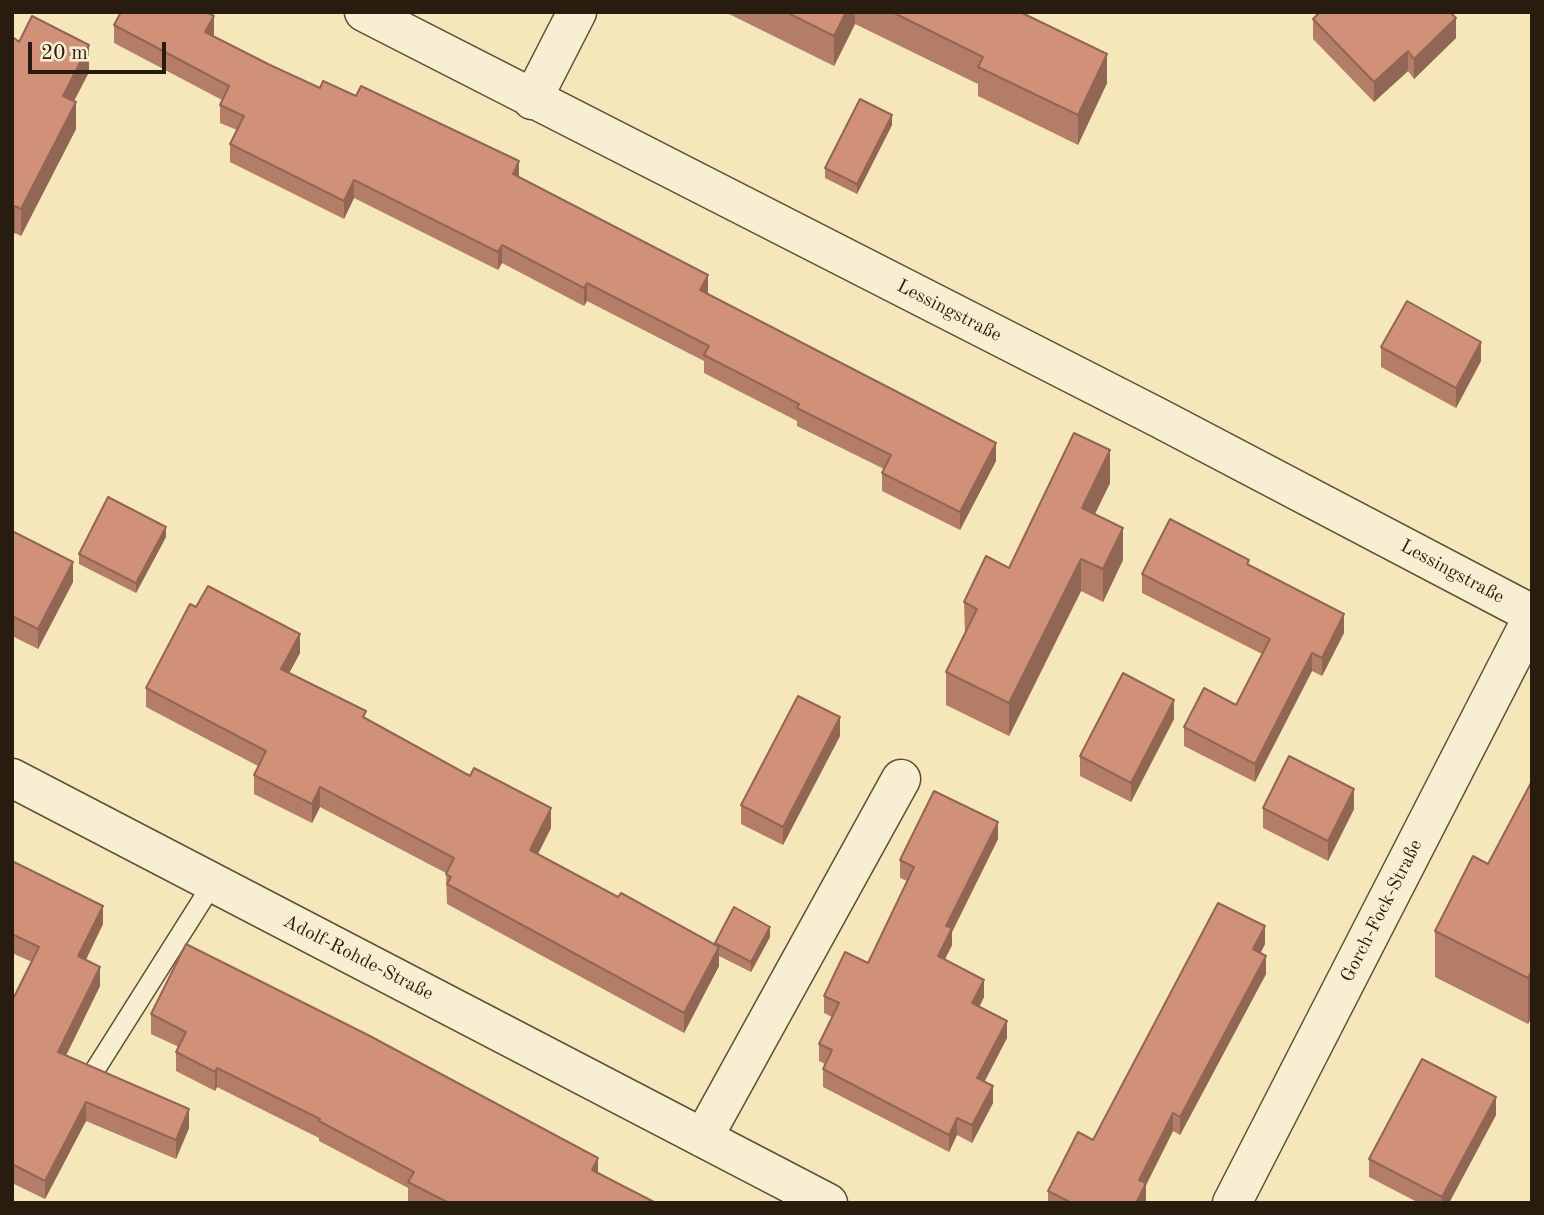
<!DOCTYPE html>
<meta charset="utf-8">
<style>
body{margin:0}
#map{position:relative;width:1544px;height:1215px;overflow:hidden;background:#f5e7b9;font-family:"Old Standard TT",serif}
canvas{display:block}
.frame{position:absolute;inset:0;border:14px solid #271c0d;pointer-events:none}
.scale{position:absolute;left:28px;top:42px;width:138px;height:32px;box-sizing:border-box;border:4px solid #271c0d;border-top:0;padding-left:9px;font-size:21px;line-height:24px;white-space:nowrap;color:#271c0d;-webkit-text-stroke:5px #f8efd2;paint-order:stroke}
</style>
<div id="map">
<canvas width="1544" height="1215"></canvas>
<div class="frame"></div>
<div class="scale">20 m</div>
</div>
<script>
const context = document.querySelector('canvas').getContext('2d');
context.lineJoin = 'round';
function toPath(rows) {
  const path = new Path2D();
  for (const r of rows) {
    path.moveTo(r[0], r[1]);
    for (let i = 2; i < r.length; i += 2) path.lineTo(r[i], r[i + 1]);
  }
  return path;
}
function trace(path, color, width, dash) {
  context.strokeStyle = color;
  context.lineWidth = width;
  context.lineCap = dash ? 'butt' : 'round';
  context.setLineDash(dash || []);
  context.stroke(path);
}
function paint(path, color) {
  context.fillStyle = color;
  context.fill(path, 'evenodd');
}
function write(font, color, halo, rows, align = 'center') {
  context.font = font + ' "Old Standard TT",serif';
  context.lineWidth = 6;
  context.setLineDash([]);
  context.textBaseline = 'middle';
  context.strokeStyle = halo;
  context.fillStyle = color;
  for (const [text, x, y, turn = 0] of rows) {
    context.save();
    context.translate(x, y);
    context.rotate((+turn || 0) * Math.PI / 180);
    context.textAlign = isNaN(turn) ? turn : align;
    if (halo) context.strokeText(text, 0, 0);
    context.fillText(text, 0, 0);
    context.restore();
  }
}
const lane = toPath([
 [95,1070,213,883]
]);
const street = toPath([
 [364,12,1159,418,1532,614],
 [532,100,577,12],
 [12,778,828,1203],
 [703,1138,901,779],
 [1232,1203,1532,618]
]);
trace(lane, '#5a4f38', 22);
trace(street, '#5a4f38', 41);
trace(lane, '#f8efd2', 19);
trace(street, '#f8efd2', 38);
paint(toPath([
 [729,12,1020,12,1107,83,1078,145,978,96,978,84,855,24,834,66,729,14],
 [1313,19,1456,38,1414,79,1408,71,1374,102,1313,39],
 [114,25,214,34,213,36,270,65,519,178,707,294,996,461,960,530,882,491,882,473,884,469,797,426,797,421,704,373,704,361,587,301,584,306,502,263,498,270,354,198,344,219,230,162,230,144,237,130,220,123,220,105,222,100,114,43],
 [14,38,89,72,74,101,76,129,21,236,15,233],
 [892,125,857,194,825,178,825,168],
 [1381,347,1481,361,1456,408,1381,367],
 [1110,483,1095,514,1123,560,1103,602,1081,591,1009,736,946,705,946,672,965,635,964,602,1009,568],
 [12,531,73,582,38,649,12,636],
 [166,537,136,593,79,564,79,554],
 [1249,566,1344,633,1322,676,1312,671,1255,782,1184,746,1184,727,1236,705,1262,654,1142,593,1142,574],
 [300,653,289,673,551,828,538,854,618,897,715,944,770,937,751,972,719,956,719,966,684,1033,447,904,446,873,320,807,312,823,254,794,254,775,258,766,146,707,146,688],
 [1174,719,1131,802,1080,776,1080,756],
 [840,736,783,845,741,824,741,805],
 [1532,781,1532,1016,1528,1024,1435,977,1435,931,1488,864],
 [1263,808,1354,809,1328,861,1263,828],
 [998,839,952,932,952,945,945,959,984,997,979,1007,1007,1038,985,1081,993,1103,972,1143,957,1135,949,1152,823,1087,823,1069,825,1064,819,1061,819,1044,832,1017,824,1013,824,996,868,963,907,881,900,878,900,860],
 [12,861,103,924,86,960,100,986,66,1056,189,1128,176,1159,86,1121,45,1199,12,1183,12,1001,32,962,12,953],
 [1265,944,1260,953,1266,974,1180,1135,1173,1131,1146,1185,1145,1203,1048,1203,1048,1191],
 [151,1014,598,1173,656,1203,411,1203,408,1201,408,1188,319,1141,319,1138,217,1087,215,1091,176,1071,176,1052,179,1047,151,1034],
 [1496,1115,1449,1203,1419,1203,1369,1177,1369,1159]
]), '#b47d67');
paint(toPath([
 [846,12,855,12,855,24,834,66,834,36],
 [214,16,214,34,205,50,205,32],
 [1456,18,1456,38,1414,79,1414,59],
 [89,45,89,72,63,122,63,96],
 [1408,51,1408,71,1374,102,1374,82],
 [1107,54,1107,83,1078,145,1078,115],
 [76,102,76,129,21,236,21,209],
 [892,115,892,125,857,194,857,184],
 [519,161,519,179,513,174],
 [354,180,354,198,344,219,344,201],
 [15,206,15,233,12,238,12,211],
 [502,245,502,263,498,270,498,252],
 [708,275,708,293,700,308,700,290],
 [587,283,587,301,584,306,584,288],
 [1481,342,1481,361,1456,408,1456,388],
 [996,443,996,461,960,530,960,512],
 [1110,450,1110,483,1082,540,1082,508],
 [166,527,166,537,136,593,136,583],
 [1123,528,1123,560,1103,602,1103,569],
 [1081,559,1081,591,1009,736,1009,703],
 [73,562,73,582,38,649,38,629],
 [1344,614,1344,633,1322,676,1322,658],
 [300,634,300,653,281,688,281,669],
 [1312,653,1312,671,1255,782,1255,764],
 [1174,700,1174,719,1131,802,1131,783],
 [840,717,840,736,783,845,783,827],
 [320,787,320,807,312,823,312,804],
 [1354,789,1354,809,1328,861,1328,841],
 [551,808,551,828,530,869,530,850],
 [998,822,998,839,952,932,952,945,938,973,938,956,946,926],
 [103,906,103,924,78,975,78,956],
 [1265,926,1265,944,1253,968,1253,949],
 [770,927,770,937,751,972,751,962],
 [719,947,719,966,684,1033,684,1013],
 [1266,956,1266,974,1180,1135,1180,1117],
 [100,967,100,986,58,1071,58,1052],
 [1532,970,1532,1016,1528,1024,1528,978],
 [984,980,984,997,972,1021,972,1003],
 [1007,1021,1007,1038,977,1095,977,1078],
 [217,1068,217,1087,215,1091,215,1072],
 [993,1086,993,1103,972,1143,972,1125],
 [1496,1097,1496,1115,1449,1203,1442,1203,1442,1197],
 [86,1102,86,1121,45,1199,45,1181],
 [189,1109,189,1128,176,1159,176,1140],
 [1173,1113,1173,1131,1146,1185,1146,1201,1145,1203,1136,1203,1139,1180],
 [957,1118,957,1135,949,1152,949,1135],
 [598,1158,598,1178,592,1170]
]), '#926654');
const building = toPath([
 [121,12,206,12,214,16,205,32,270,65,320,88,323,81,356,96,361,86,519,161,513,174,708,275,700,290,996,443,960,512,882,473,891,455,797,408,799,404,704,355,709,346,587,283,584,288,502,245,498,252,354,180,344,201,230,144,244,116,220,105,229,86,114,25,121,12],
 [786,12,846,12,834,36,786,12],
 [892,12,1020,12,1107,54,1078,115,978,67,983,57,892,12],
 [1320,12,1450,12,1456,18,1414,59,1408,51,1374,82,1313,19,1320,12],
 [32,16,89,45,63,96,76,102,21,209,15,206,12,211,12,41,14,38,19,42,32,16],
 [860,99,892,115,857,184,825,168,860,99],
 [1407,301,1481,342,1456,388,1381,347,1407,301],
 [1074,433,1110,450,1082,508,1123,528,1103,569,1081,559,1009,703,946,672,977,609,964,602,986,556,1009,568,1074,433],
 [108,497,166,527,136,583,79,554,108,497],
 [1170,519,1249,560,1247,564,1344,614,1322,658,1312,653,1255,764,1184,727,1204,688,1236,705,1270,639,1142,574,1170,519],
 [12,531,73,562,38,629,12,616,12,531],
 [208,586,300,634,281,669,366,711,363,717,470,776,474,768,551,808,530,850,618,897,621,893,719,947,684,1013,447,884,451,877,446,874,454,858,320,787,312,804,254,775,266,751,146,688,190,604,196,607,208,586],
 [1123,673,1174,700,1131,783,1080,756,1123,673],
 [798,696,840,717,783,827,741,805,798,696],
 [1289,756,1354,789,1328,841,1263,808,1289,756],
 [1532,781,1532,970,1528,978,1435,931,1473,856,1488,864,1532,781],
 [934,791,998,822,946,926,952,928,938,956,984,980,972,1003,1007,1021,977,1078,993,1086,972,1125,957,1118,949,1135,823,1069,832,1050,819,1044,839,1003,824,996,845,952,868,963,914,867,900,860,934,791],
 [12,861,103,906,78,956,100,967,58,1052,189,1109,176,1140,86,1102,45,1181,12,1164,12,1001,39,947,12,934,12,861],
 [1218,903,1265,926,1253,949,1266,956,1180,1117,1173,1113,1139,1180,1146,1183,1136,1203,1067,1203,1068,1201,1048,1191,1078,1132,1093,1140,1218,903],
 [734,907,770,927,751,962,715,943,734,907],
 [186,944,368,1035,598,1158,592,1170,656,1203,449,1203,408,1182,414,1172,319,1121,320,1119,217,1068,215,1072,176,1052,186,1032,151,1014,186,944],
 [1422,1059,1496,1097,1442,1197,1369,1159,1422,1059]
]);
paint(building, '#d19178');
trace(building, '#926654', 2);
write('19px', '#271c0d', '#f8efd2', [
 ["Lessingstraße",949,311,27],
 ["Lessingstraße",1452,572,28],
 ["Gorch-Fock-Straße",1382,911,-63],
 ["Adolf-Rohde-Straße",358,958,27]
]);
</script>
